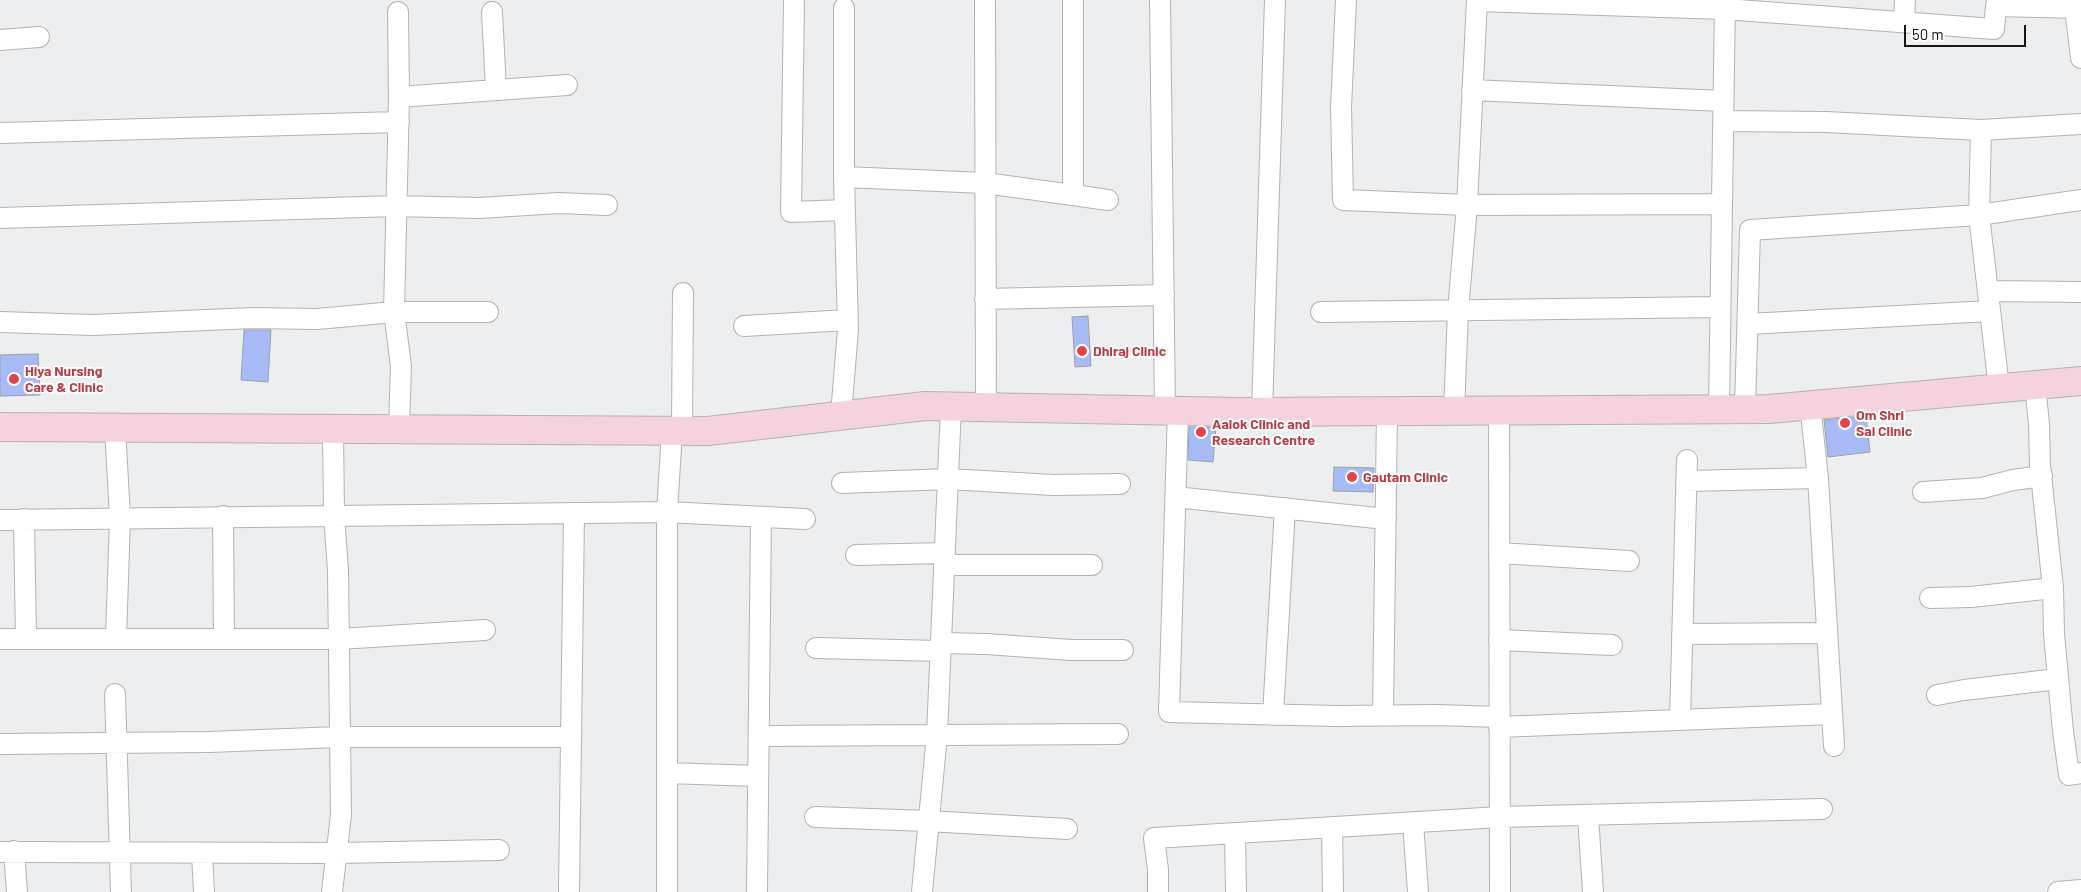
<!DOCTYPE html>
<style>
body{margin:0}
#map{position:relative;width:2081px;height:892px;overflow:hidden;background:#edeef0;font-family:Barlow,sans-serif}
canvas{display:block}
.scale{position:absolute;left:1904px;top:25px;width:122px;height:22px;box-sizing:border-box;border:2px solid #161617;border-top:0;padding-left:6px;font-size:15px;line-height:18px;white-space:nowrap;color:#161617;-webkit-text-stroke:4px #fff;paint-order:stroke}
</style>
<div id="map">
<canvas width="2081" height="892"></canvas>
<div class="scale">50 m</div>
</div>
<script>
const context = document.querySelector('canvas').getContext('2d');
context.lineJoin = 'round';
function paint(path, color) {
  context.fillStyle = color;
  context.fill(path, 'evenodd');
}
function toPath(rows) {
  const path = new Path2D();
  for (const r of rows) {
    path.moveTo(r[0], r[1]);
    for (let i = 2; i < r.length; i += 2) path.lineTo(r[i], r[i + 1]);
  }
  return path;
}
function trace(path, color, width, dash) {
  context.strokeStyle = color;
  context.lineWidth = width;
  context.lineCap = dash ? 'butt' : 'round';
  context.setLineDash(dash || []);
  context.stroke(path);
}
function write(font, color, halo, rows, align = 'center') {
  context.font = font + ' Barlow,sans-serif';
  context.lineWidth = 4;
  context.setLineDash([]);
  context.textBaseline = 'middle';
  context.strokeStyle = halo;
  context.fillStyle = color;
  for (const [text, x, y, turn = 0] of rows) {
    context.save();
    context.translate(x, y);
    context.rotate((+turn || 0) * Math.PI / 180);
    context.textAlign = isNaN(turn) ? turn : align;
    if (halo) context.strokeText(text, 0, 0);
    context.fillText(text, 0, 0);
    context.restore();
  }
}
const building = toPath([
 [1088,316,1091,366,1075,367,1072,317,1088,316],
 [244,330,271,330,268,382,241,380,244,330],
 [38,354,40,395,0,396,0,355,38,354],
 [1866,416,1870,452,1828,457,1824,420,1866,416],
 [1189,427,1216,427,1213,462,1188,460,1189,427],
 [1334,467,1374,468,1373,492,1333,491,1334,467]
]);
paint(building, '#a7bcf6');
trace(building, '#9fa0a2', 1);
const street = toPath([
 [794,0,791,212,844,210],
 [985,0,986,407],
 [1160,0,1165,410],
 [1346,0,1341,107,1343,200,1467,205,1722,204],
 [1997,0,1996,6,2081,8],
 [1477,1,1725,9,1994,29,1996,6],
 [2075,8,2081,58],
 [398,12,399,97,394,312,401,366,399,429],
 [492,12,496,90],
 [1904,22,1905,0],
 [0,40,39,37],
 [1472,90,1723,101],
 [399,97,567,85],
 [1723,121,1826,122,1981,130,2081,124],
 [1981,130,1979,215,1999,388],
 [0,133,399,122],
 [844,177,985,183,1073,195,1073,0],
 [1073,195,1108,200],
 [0,218,396,206,479,208,559,203,607,205],
 [1988,291,2081,292],
 [985,299,1164,295],
 [1321,312,1720,307],
 [0,322,93,325,253,318,317,319,394,312,488,312],
 [1748,324,1990,311],
 [744,326,847,320],
 [2035,385,2039,424,2040,465,2053,588,2054,634,2063,731,2069,775,2081,773],
 [1810,405,1818,478,1834,746],
 [1719,409,1725,0],
 [1745,409,1750,230,1979,215,2081,200],
 [1178,410,1169,712,1337,716,1437,715,1499,717],
 [1499,410,1500,892],
 [1262,411,1275,0],
 [1454,411,1458,311,1467,205,1477,0],
 [841,415,848,329,844,177,844,8],
 [115,428,120,517,116,639],
 [682,430,683,293],
 [1686,481,1818,478],
 [842,483,948,479,1053,485,1120,484],
 [1923,492,1982,488,2013,480,2042,476],
 [1175,497,1386,519],
 [223,516,224,639],
 [24,519,26,639],
 [0,520,667,512,805,519],
 [1499,553,1629,561],
 [856,555,944,553],
 [944,565,1092,565],
 [1930,598,1971,597,2053,588],
 [1682,634,1827,633],
 [0,639,339,639,485,630],
 [1499,640,1612,645],
 [941,643,986,644,1071,650,1123,650],
 [816,648,940,651],
 [115,694,121,892],
 [1937,695,1964,690,2058,679],
 [1273,715,1285,508],
 [1383,715,1387,411],
 [1680,720,1687,460],
 [1499,727,1831,714],
 [759,736,1118,734],
 [0,744,209,742,339,737,571,737],
 [667,773,758,776],
 [1588,816,1593,892],
 [815,817,928,821,1067,829],
 [1413,823,1418,892],
 [1332,827,1333,892],
 [1235,833,1236,892],
 [14,851,17,892],
 [0,852,337,853,499,850],
 [202,854,204,892],
 [332,892,341,815,338,570,334,515,333,429],
 [569,892,574,513],
 [667,892,667,512,672,431],
 [757,892,761,517],
 [922,892,937,735,951,406],
 [1158,892,1158,870,1154,838,1500,817,1822,809],
 [2058,892,2081,890]
]);
const secondary = toPath([
 [0,427,708,431,925,406,1237,412,1769,409,2081,381]
]);
trace(street, '#b2b3b5', 22);
trace(secondary, '#b2b3b5', 30);
trace(street, '#fff', 20);
trace(secondary, '#f5d2de', 28);
for (const [x, y, r, color] of [
 [1082,351,6,"#e0444e"],
 [14,379,6,"#e0444e"],
 [1845,423,6,"#e0444e"],
 [1201,432,6,"#e0444e"],
 [1352,477,6,"#e0444e"]
]) {
  const dot = new Path2D();
  dot.arc(x, y, r, 0, 2 * Math.PI);
  context.fillStyle = color;
  context.fill(dot);
  trace(dot, '#fff', 2);
}
write('bold 14px', '#be3a42', '#fff', [
 ["Dhiraj Clinic",1093,351],
 ["Hiya Nursing",25,371],
 ["Care & Clinic",25,387],
 ["Om Shri",1856,415],
 ["Sai Clinic",1856,431],
 ["Aalok Clinic and",1212,424],
 ["Research Centre",1212,440],
 ["Gautam Clinic",1363,477]
], 'left');
</script>
